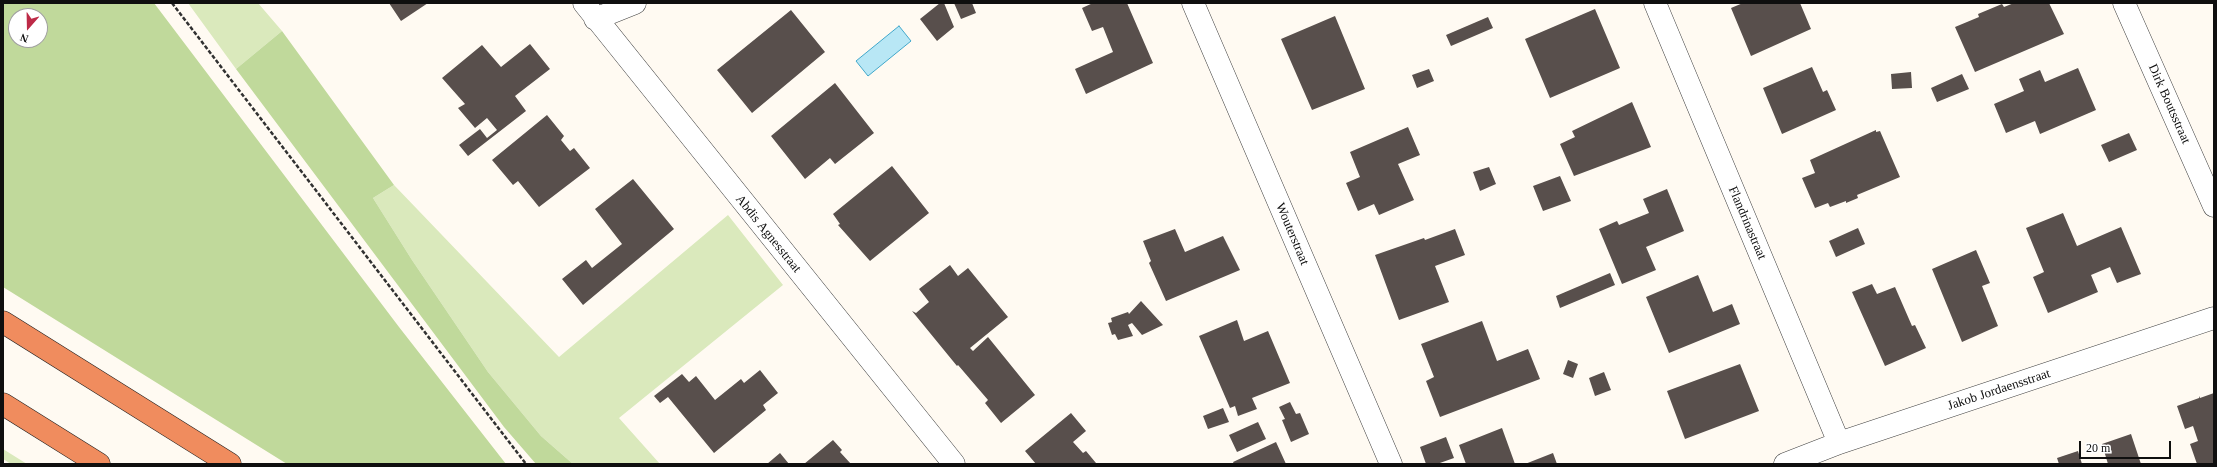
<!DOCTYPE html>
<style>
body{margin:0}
#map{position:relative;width:2217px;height:467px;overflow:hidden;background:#fffaf2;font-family:Georgia,serif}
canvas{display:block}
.frame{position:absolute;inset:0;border:4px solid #0f0f0f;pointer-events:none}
.north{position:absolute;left:8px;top:8px;width:40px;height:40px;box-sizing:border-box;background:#fff;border:1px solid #9f9f9f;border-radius:50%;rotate:200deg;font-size:11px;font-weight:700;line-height:16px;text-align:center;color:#0f0f0f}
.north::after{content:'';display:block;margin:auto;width:14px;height:18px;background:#bd2a47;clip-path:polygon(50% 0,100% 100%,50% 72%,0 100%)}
.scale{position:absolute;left:2079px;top:441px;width:92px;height:18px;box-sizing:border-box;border:2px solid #0f0f0f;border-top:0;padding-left:5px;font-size:12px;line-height:14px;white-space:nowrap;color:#0f0f0f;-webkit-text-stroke:3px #fff;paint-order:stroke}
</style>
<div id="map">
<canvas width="2217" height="467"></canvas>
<div class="frame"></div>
<div class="north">N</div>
<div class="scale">20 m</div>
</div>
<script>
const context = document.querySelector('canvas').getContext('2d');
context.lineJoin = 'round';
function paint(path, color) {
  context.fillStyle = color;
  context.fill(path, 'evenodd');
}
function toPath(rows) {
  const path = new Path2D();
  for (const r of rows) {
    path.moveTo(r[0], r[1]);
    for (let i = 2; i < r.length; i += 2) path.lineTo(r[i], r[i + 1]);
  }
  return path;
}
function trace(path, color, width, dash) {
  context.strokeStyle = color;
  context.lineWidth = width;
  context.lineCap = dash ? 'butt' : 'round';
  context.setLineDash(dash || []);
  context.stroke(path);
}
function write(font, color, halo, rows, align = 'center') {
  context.font = font + ' Georgia,serif';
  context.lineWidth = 4;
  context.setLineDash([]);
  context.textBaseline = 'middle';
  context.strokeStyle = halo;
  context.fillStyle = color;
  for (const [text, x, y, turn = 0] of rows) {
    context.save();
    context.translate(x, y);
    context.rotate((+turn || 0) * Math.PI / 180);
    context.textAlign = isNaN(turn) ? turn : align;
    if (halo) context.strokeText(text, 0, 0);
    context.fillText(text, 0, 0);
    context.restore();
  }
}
paint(toPath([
 [188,3,258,3,282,31,236,69],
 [394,185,559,357,728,215,783,285,619,418,660,464,573,464,541,436,488,372,412,260,373,198],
 [3,448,3,449,27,464,11,464,3,459]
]), '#dae9bc');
paint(toPath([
 [3,3,154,3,399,327,506,464,287,464,3,287],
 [16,16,40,16,40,40,16,40],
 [282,31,394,185,373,198,412,260,488,372,541,436,573,464,536,464,504,427,236,69]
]), '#c0d99b');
const water = toPath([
 [899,26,911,41,868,76,856,61,899,26]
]);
paint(water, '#b8e7f5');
trace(water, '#41a7ca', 1);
paint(toPath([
 [389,3,428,3,401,21],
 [940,3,944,3,954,27,937,41,920,19],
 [954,3,972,3,976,13,961,19],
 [1093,3,1127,3,1153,63,1086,94,1075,69,1113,52,1103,27,1092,31,1082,8],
 [1743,3,1800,3,1811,29,1751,56,1731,8],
 [2014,3,2049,3,2064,34,1975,72,1955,27,1979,17,1978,14,2002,4,2004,7],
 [1595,9,1620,68,1550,98,1525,39],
 [791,10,825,52,752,113,717,70],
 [1335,16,1365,89,1312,110,1281,39],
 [1488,17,1493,28,1451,46,1446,35],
 [530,44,550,69,515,96,526,111,468,156,459,145,480,129,487,138,497,130,487,118,475,128,458,108,465,104,442,78,482,45,501,67],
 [1812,67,1823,92,1827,90,1836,110,1782,134,1763,88],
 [2078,68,2096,110,2040,134,2035,121,2006,133,1994,104,2024,91,2019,79,2040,70,2045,82],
 [1429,69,1434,81,1417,88,1412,75],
 [1911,72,1912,88,1892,89,1891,74],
 [1962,74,1969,89,1937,102,1931,88],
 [835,83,874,133,835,164,830,158,805,179,771,136],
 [1632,102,1651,147,1574,176,1560,144,1575,137,1572,131],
 [547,115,564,136,561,140,570,151,574,148,590,168,539,207,518,181,513,185,492,160],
 [1408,127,1420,155,1398,164,1414,200,1379,215,1374,204,1358,211,1346,183,1360,177,1350,152],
 [1876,130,1876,132,1880,131,1900,177,1857,195,1858,198,1846,203,1846,201,1830,207,1828,203,1815,208,1802,178,1815,173,1810,160],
 [2129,133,2137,150,2109,162,2101,145],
 [892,166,929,213,870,261,838,225,840,224,833,214],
 [1489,167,1496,184,1480,191,1473,172],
 [1560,176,1571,201,1543,211,1533,186],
 [633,179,674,229,583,305,562,279,586,260,592,268,622,244,595,209],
 [1667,189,1684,231,1646,247,1656,270,1622,284,1599,229,1617,221,1619,225,1649,213,1643,199],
 [2063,213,2077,246,2121,227,2141,274,2117,283,2110,267,2091,275,2098,292,2048,313,2033,277,2044,272,2026,228],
 [1858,228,1865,244,1836,257,1829,241],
 [1175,229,1185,252,1223,236,1240,270,1166,301,1149,263,1151,261,1143,241],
 [1455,229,1465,255,1435,266,1449,302,1399,320,1375,255,1424,238,1425,240],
 [1976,250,1990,283,1982,286,1998,326,1962,342,1932,269],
 [950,265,958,276,968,268,1008,317,970,348,973,351,988,337,1035,395,1001,423,985,403,988,400,958,365,957,366,912,311,916,313,929,302,919,289],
 [1610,273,1615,285,1560,308,1556,296],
 [1698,275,1713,312,1732,304,1740,324,1669,353,1646,297],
 [1872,284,1877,294,1895,287,1912,326,1915,325,1926,348,1885,366,1852,292],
 [1141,301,1163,325,1142,335,1132,323,1128,325,1133,336,1118,340,1115,334,1112,335,1108,323,1112,322,1111,318,1128,312,1129,314],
 [1237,320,1244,341,1268,331,1290,383,1252,398,1257,409,1238,416,1235,406,1230,408,1199,336],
 [1482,321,1497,361,1528,349,1540,379,1440,417,1426,381,1434,377,1421,344],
 [1568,360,1578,364,1573,378,1563,374],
 [1740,364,1759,411,1685,439,1667,391],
 [760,370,778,393,763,405,766,410,714,453,668,397,660,403,654,396,682,374,689,382,696,376,715,400,741,379,744,383],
 [1604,372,1611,390,1595,396,1589,378],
 [2214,393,2214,464,2197,464,2190,444,2198,441,2193,426,2185,429,2177,406,2199,398,2200,396,2200,398],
 [1290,402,1296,414,1300,413,1309,434,1291,442,1282,420,1285,419,1279,407],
 [1223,408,1229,422,1208,429,1203,416],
 [1071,413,1086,431,1073,442,1083,453,1086,451,1096,463,1036,464,1025,451],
 [1258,422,1266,439,1237,452,1229,435],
 [1502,428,1515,464,1466,464,1459,445],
 [2131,434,2141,464,2108,464,2102,444],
 [1446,437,1454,458,1437,464,1426,464,1420,447],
 [833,440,842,450,840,452,851,464,804,464],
 [1276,442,1286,464,1234,464,1233,462],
 [2078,451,2082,464,2059,464,2057,458],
 [780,453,789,464,767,464],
 [1553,453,1557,464,1525,464]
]), '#584f4c');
const minor = toPath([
 [584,3,954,464],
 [1193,3,1391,464],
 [1655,3,1839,443],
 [2124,3,2214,206],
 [595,19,635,3],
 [1785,464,1839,443,2214,318]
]);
const motorway = toPath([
 [3,322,230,464],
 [3,404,99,464]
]);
trace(minor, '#424242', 23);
trace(motorway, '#202020', 23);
trace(toPath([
 [172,3,526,464]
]), '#313131', 2.5, [4, 2]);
trace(minor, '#fff', 22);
trace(motorway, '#f08c5e', 22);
write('13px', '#0f0f0f', '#fff', [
 ["Dirk Boutsstraat",2169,104,66],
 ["Flandrinastraat",1747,223,67],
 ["Abdis Agnesstraat",768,234,51],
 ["Wouterstraat",1292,234,67],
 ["Jakob Jordaensstraat",1999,390,-18]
]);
</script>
